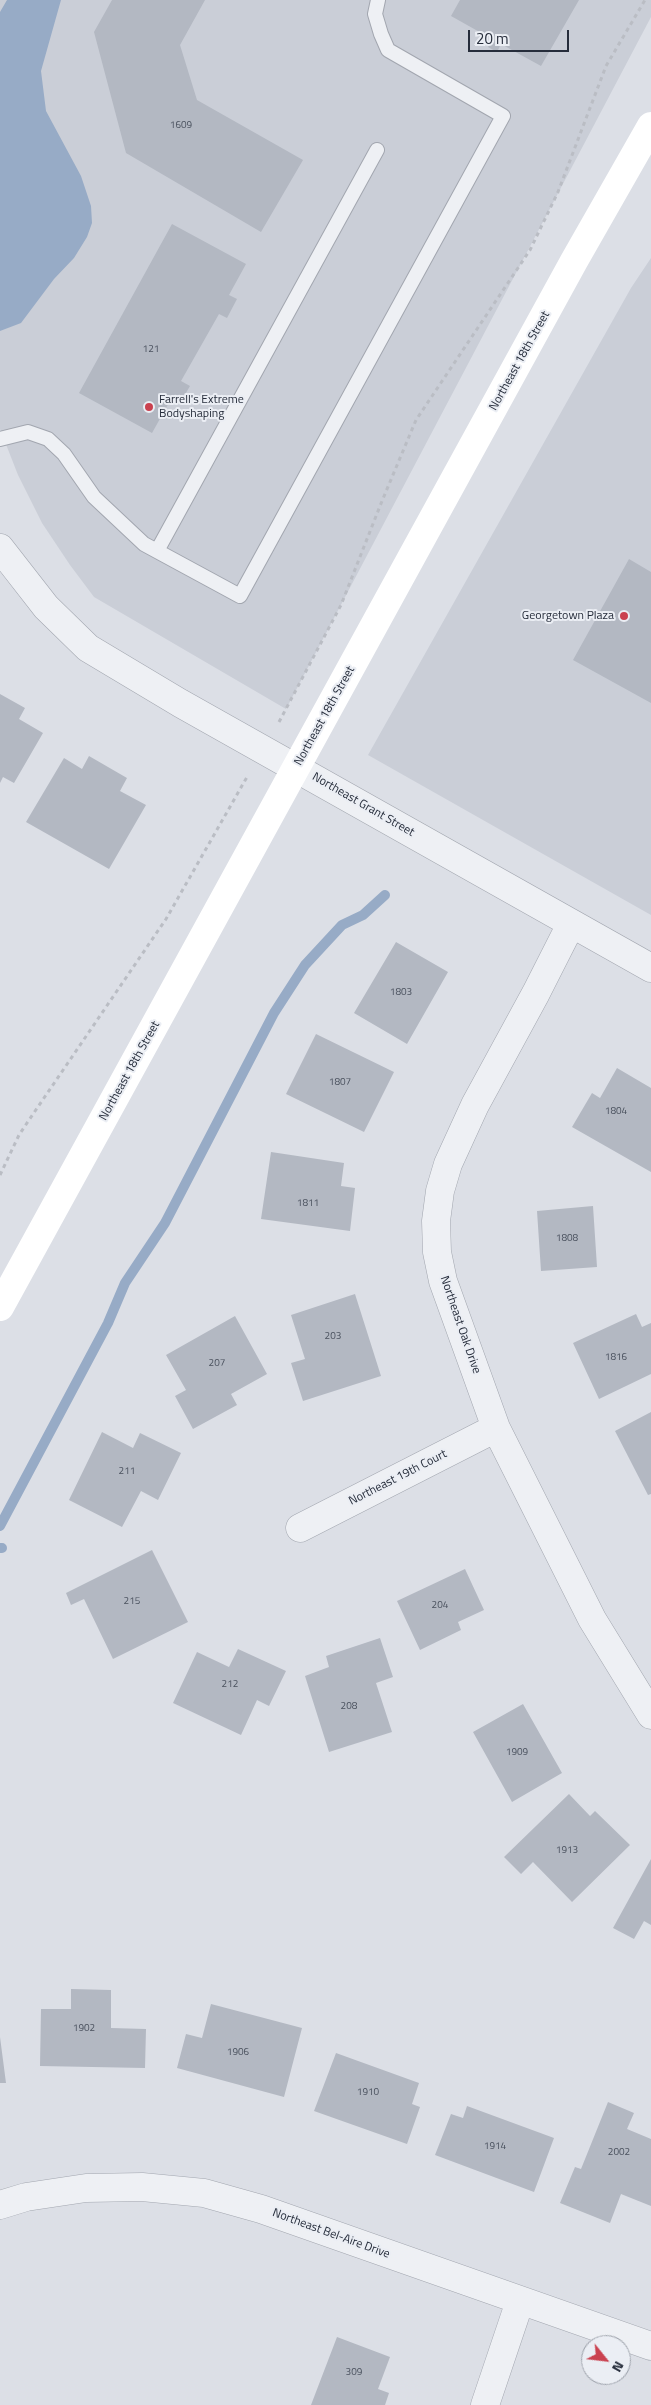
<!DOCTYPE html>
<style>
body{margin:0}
#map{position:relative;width:651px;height:2405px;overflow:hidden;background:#dcdfe6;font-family:"Titillium Web",sans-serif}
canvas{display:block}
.north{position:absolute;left:581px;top:2335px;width:50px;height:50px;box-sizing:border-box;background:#ebeef4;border:1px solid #9ca1aa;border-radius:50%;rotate:119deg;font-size:14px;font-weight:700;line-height:20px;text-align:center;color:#262d3b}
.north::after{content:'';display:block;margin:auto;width:18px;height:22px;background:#ca414f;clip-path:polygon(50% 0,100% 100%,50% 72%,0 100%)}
.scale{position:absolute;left:468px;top:30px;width:101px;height:22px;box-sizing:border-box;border:2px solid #262d3b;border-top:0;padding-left:6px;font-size:15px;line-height:18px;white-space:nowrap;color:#262d3b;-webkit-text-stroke:4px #ebeef4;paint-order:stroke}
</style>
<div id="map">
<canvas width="651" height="2405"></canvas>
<div class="north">N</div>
<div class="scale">20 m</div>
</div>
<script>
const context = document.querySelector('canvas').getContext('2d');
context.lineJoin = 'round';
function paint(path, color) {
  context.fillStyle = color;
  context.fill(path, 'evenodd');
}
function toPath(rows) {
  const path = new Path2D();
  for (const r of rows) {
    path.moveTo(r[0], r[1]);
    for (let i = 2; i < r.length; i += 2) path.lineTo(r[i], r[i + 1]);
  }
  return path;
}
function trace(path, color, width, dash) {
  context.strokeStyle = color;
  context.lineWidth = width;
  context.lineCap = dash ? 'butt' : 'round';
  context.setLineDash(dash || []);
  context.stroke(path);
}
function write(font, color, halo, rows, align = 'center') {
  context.font = font + ' "Titillium Web",sans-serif';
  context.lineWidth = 4;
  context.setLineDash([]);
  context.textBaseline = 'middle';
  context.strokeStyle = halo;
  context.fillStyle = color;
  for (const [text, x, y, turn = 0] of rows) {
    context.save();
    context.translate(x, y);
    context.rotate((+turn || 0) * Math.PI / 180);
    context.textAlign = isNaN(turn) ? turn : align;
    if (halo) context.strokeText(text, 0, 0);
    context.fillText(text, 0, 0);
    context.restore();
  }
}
paint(toPath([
 [0,0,651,0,651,17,286,709,94,597,70,565,42,523,18,475,0,429],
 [651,258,651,915,368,755,631,288]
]), '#caced7');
paint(toPath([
 [7,0,61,0,41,71,46,111,81,176,91,206,92,223,87,237,74,258,54,279,21,323,0,331,0,12]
]), '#97abc6');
trace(toPath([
 [0,1526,108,1323,125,1283,165,1223,274,1013,305,965,342,925,363,915,385,895],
 [0,1548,2,1548]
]), '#97abc6', 10);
paint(toPath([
 [112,0,205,0,180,45,197,100,303,160,261,232,126,153,94,32],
 [460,0,579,0,541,66,501,44,497,52,488,47,492,39,451,16],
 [172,224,246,264,229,295,237,299,227,318,219,314,181,381,190,386,180,403,171,399,152,433,79,393],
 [629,559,651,572,651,703,573,660],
 [0,694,25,708,19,719,43,733,14,783,3,777,0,783],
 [89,756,127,778,120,791,146,805,109,869,26,822,64,758,82,769],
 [396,942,448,972,407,1044,354,1013],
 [316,1034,394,1072,364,1132,286,1094],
 [617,1068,651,1088,651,1172,572,1127,592,1093,600,1098],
 [271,1152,344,1163,341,1186,355,1188,350,1231,261,1219],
 [593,1206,597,1267,541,1271,537,1211],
 [355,1294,381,1376,303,1401,291,1363,305,1359,291,1315],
 [636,1314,642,1327,651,1323,651,1374,599,1399,573,1343],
 [235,1316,267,1374,231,1394,237,1405,193,1429,175,1396,186,1390,166,1355],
 [651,1412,651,1494,648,1495,615,1431],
 [102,1432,133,1448,140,1433,181,1453,158,1500,141,1491,122,1527,69,1500],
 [152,1550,188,1622,113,1659,84,1599,71,1605,66,1593],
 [465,1569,484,1610,458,1622,461,1630,420,1650,397,1601],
 [380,1638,393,1677,376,1683,392,1732,329,1752,305,1676,329,1667,326,1656],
 [238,1649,286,1671,269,1706,257,1700,241,1735,173,1703,197,1652,229,1667],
 [523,1704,562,1773,512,1802,473,1732],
 [569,1794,590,1816,595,1811,630,1845,572,1902,533,1862,521,1874,504,1857],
 [651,1859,651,1925,644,1921,634,1939,613,1928],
 [71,1989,111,1990,111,2028,146,2029,145,2068,40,2066,41,2009,71,2009],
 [211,2004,302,2028,284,2097,177,2068,186,2034,202,2038],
 [0,2037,6,2083,0,2083],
 [336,2053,419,2083,412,2104,420,2107,407,2144,314,2111],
 [608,2102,634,2113,627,2129,651,2139,651,2206,621,2194,610,2223,560,2203,575,2167,581,2169],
 [467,2106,554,2138,534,2192,435,2155,451,2114,463,2118],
 [337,2337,390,2357,378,2389,389,2393,385,2405,311,2405]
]), '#b3b8c2');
const service = toPath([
 [0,439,28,432,48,439,64,454,94,497,144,544,240,596,503,116,388,50,381,34,375,14,378,0],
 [157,551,377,150]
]);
const minor = toPath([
 [0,548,46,607,88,648,180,703,651,968],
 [571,924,536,993,475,1105,448,1164,440,1191,436,1221,437,1252,443,1281,496,1428,592,1619,651,1715],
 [300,1528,496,1428],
 [0,2205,26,2197,86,2188,142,2187,204,2193,261,2209,651,2346],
 [485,2405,520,2301]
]);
trace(service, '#a2a6af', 16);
trace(minor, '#a2a6af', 29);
trace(toPath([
 [279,722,341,605,382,501,416,420,530,250,558,192,606,66,645,0],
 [0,1175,19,1135,29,1120,166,919,247,777]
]), '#babdc4', 3, [4, 4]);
trace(service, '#eef0f4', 14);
trace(minor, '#eef0f4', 28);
trace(toPath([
 [0,1307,574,261,651,126]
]), '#fff', 28);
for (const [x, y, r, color] of [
 [149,407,5,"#ca414f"],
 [624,616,5,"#ca414f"]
]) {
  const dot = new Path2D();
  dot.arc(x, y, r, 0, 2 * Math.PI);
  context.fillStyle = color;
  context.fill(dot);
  trace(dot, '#ebeef4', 2);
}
write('10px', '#49505d', null, [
 ["1609",181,126],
 ["121",151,350],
 ["1803",401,993],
 ["1807",340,1083],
 ["1804",616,1112],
 ["1811",308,1204],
 ["1808",567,1239],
 ["203",333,1337],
 ["1816",616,1358],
 ["207",217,1364],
 ["211",127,1472],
 ["215",132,1602],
 ["204",440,1606],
 ["212",230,1685],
 ["208",349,1707],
 ["1909",517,1753],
 ["1913",567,1851],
 ["1902",84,2029],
 ["1906",238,2053],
 ["1910",368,2093],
 ["1914",495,2147],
 ["2002",619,2153],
 ["309",354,2373]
]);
write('12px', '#262d3b', '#ebeef4', [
 ["Northeast 18th Street",520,361,-61],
 ["Northeast 18th Street",325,716,-61],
 ["Northeast Grant Street",363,805,30],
 ["Northeast 18th Street",130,1071,-61],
 ["Northeast Oak Drive",460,1325,71],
 ["Northeast 19th Court",398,1478,-27],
 ["Northeast Bel-Aire Drive",331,2234,20]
]);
write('12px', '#262d3b', '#ebeef4', [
 ["Farrell's Extreme",159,400],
 ["Bodyshaping",159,414],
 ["Georgetown Plaza",614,616,"right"]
], 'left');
</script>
